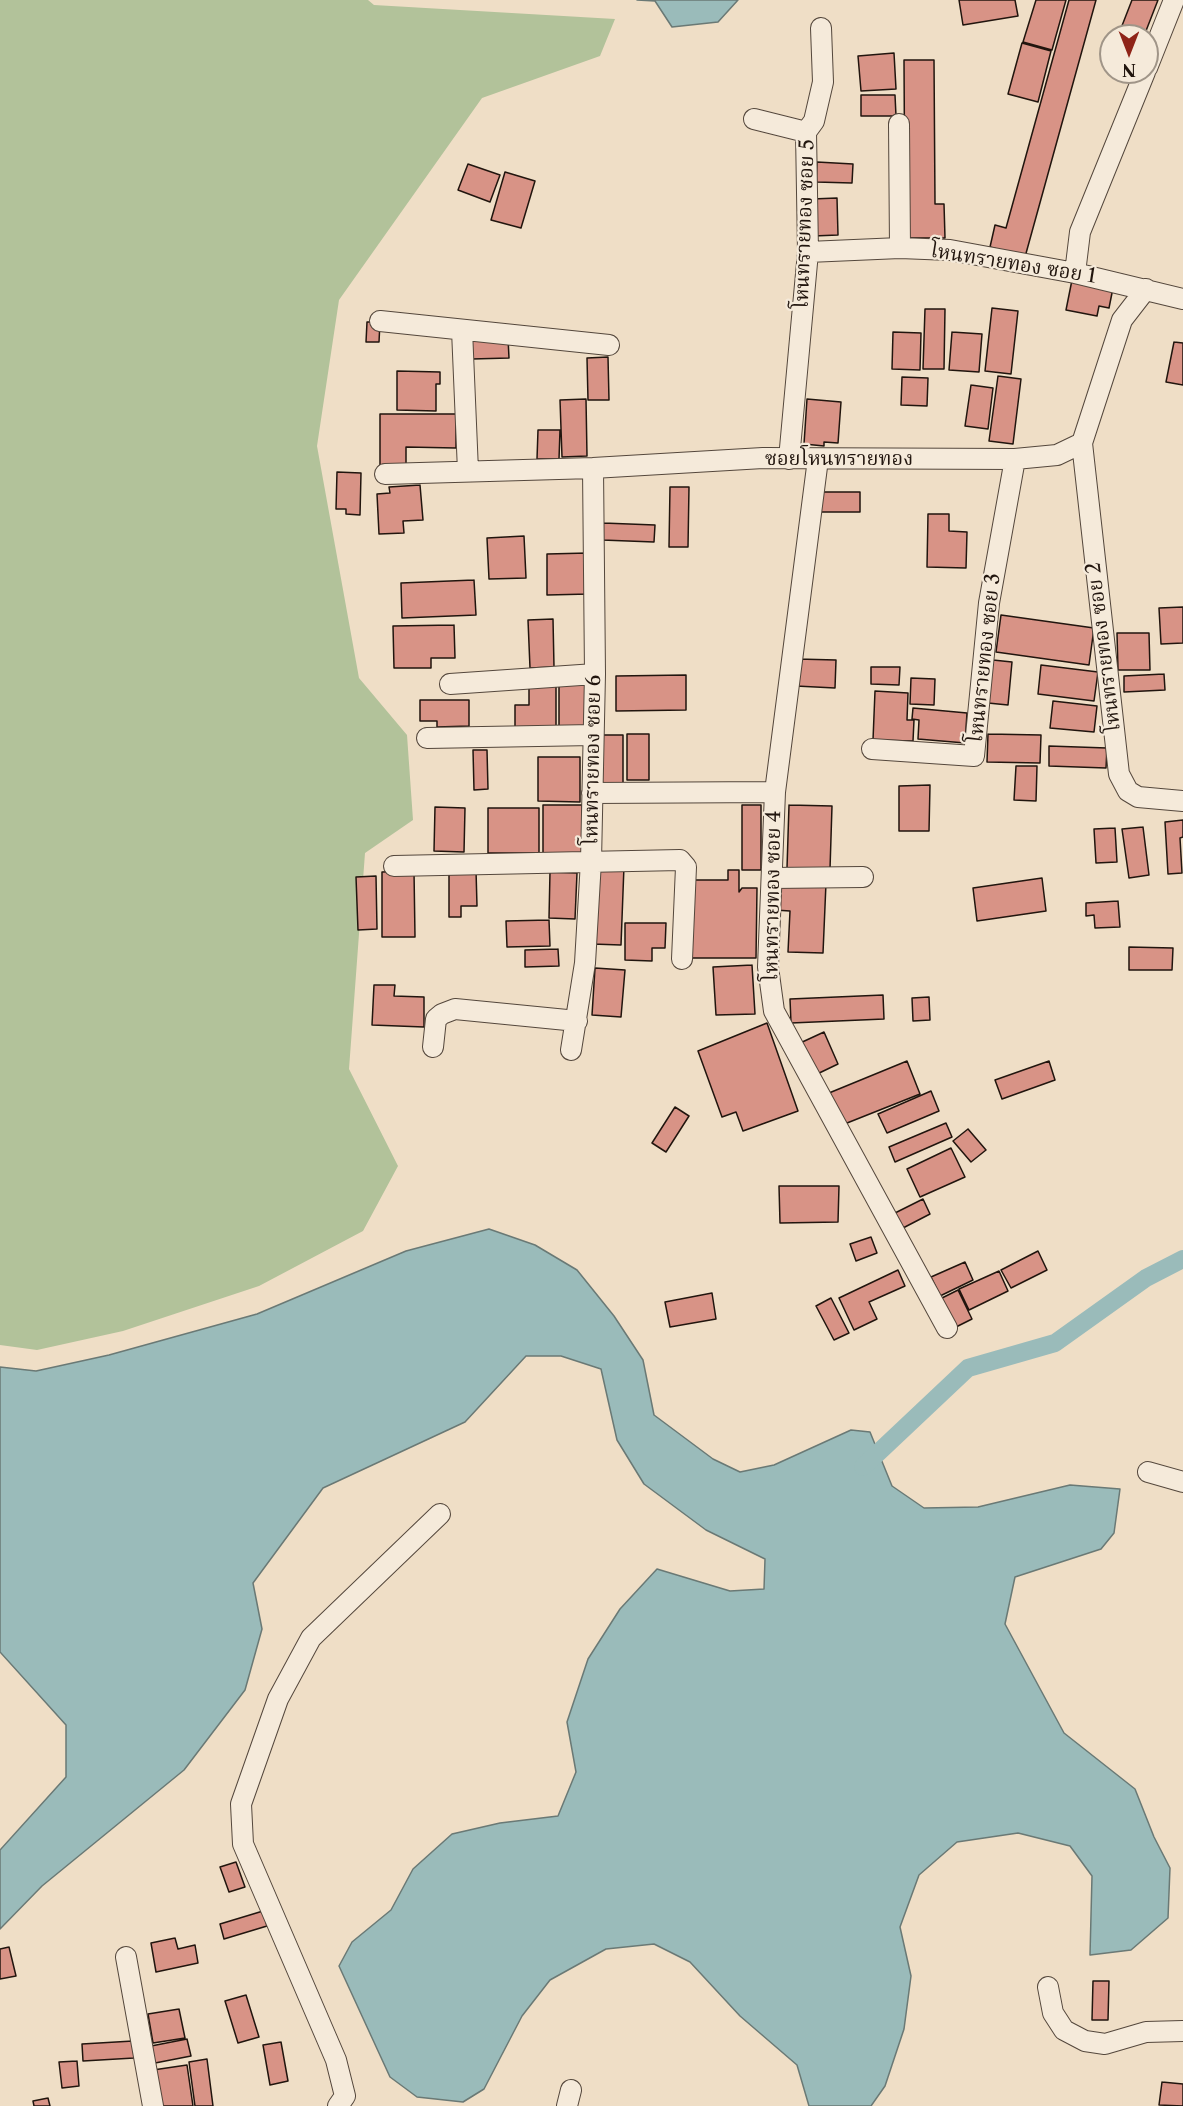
<!DOCTYPE html>
<meta charset="utf-8">
<style>
body{margin:0}
#map{position:relative;width:1183px;height:2106px;overflow:hidden;background:#efdec6;font-family:"Libre Caslon Text",serif}
canvas{display:block}
.north{position:absolute;left:1099px;top:24px;width:60px;height:60px;box-sizing:border-box;background:#f5eada;border:2px solid #a09588;border-radius:50%;rotate:180deg;font-size:16px;font-weight:700;line-height:24px;text-align:center;color:#21150e}
.north::after{content:'';display:block;margin:auto;width:21px;height:27px;background:#8f2418;clip-path:polygon(50% 0,100% 100%,50% 72%,0 100%)}
</style>
<div id="map">
<canvas width="1183" height="2106"></canvas>
<div class="north">N</div>
</div>
<script>
const context = document.querySelector('canvas').getContext('2d');
context.lineJoin = 'round';
function paint(path, color) {
  context.fillStyle = color;
  context.fill(path, 'evenodd');
}
function toPath(rows) {
  const path = new Path2D();
  for (const r of rows) {
    path.moveTo(r[0], r[1]);
    for (let i = 2; i < r.length; i += 2) path.lineTo(r[i], r[i + 1]);
  }
  return path;
}
function trace(path, color, width, dash) {
  context.strokeStyle = color;
  context.lineWidth = width;
  context.lineCap = dash ? 'butt' : 'round';
  context.setLineDash(dash || []);
  context.stroke(path);
}
function write(font, color, halo, rows, align = 'center') {
  context.font = font + ' "Libre Caslon Text","Noto Serif Thai",serif';
  context.lineWidth = 4.5;
  context.setLineDash([]);
  context.textBaseline = 'middle';
  context.strokeStyle = halo;
  context.fillStyle = color;
  for (const [text, x, y, turn = 0] of rows) {
    context.save();
    context.translate(x, y);
    context.rotate((+turn || 0) * Math.PI / 180);
    context.textAlign = isNaN(turn) ? turn : align;
    if (halo) context.strokeText(text, 0, 0);
    context.fillText(text, 0, 0);
    context.restore();
  }
}
paint(toPath([
 [0,0,368,0,374,5,615,19,600,56,482,98,339,300,317,446,359,678,407,735,413,820,365,853,349,1069,398,1166,363,1231,259,1286,123,1331,37,1350,0,1345]
]), '#b2c29a');
const water = toPath([
 [637,0,738,0,718,22,672,27,655,1,637,0],
 [489,1229,535,1245,577,1270,614,1316,643,1360,654,1415,713,1459,740,1472,774,1465,851,1430,870,1432,892,1486,924,1508,978,1507,1070,1485,1120,1489,1114,1533,1101,1549,1015,1577,1005,1624,1064,1733,1135,1789,1154,1837,1170,1868,1168,1918,1131,1950,1090,1955,1092,1876,1070,1846,1018,1833,957,1842,919,1875,900,1927,911,1976,904,2029,885,2086,871,2106,809,2106,797,2065,740,2016,690,1962,654,1944,606,1949,550,1980,522,2016,484,2089,463,2102,417,2097,390,2077,339,1966,352,1942,391,1910,413,1869,452,1834,500,1823,558,1816,576,1772,567,1722,588,1659,620,1609,657,1569,730,1591,764,1589,765,1559,706,1530,644,1484,617,1440,601,1369,561,1356,526,1356,465,1422,323,1488,253,1583,262,1629,245,1690,184,1770,42,1886,0,1929,0,1850,66,1777,66,1725,0,1652,0,1367,36,1371,109,1355,257,1314,406,1251,489,1229]
]);
paint(water, '#9abbba');
trace(water, '#6a7975', 1.5);
trace(toPath([
 [863,1467,968,1368,1055,1343,1146,1278,1183,1259]
]), '#9abbba', 18);
const building = toPath([
 [959,0,1015,0,1018,16,963,25,959,0],
 [1036,0,1066,0,1052,50,1023,42,1036,0],
 [1069,0,1096,0,1025,257,990,247,995,225,1006,228,1069,0],
 [1132,0,1158,0,1144,36,1118,36,1132,0],
 [1022,43,1051,51,1038,102,1008,94,1022,43],
 [894,53,896,89,861,91,858,56,894,53],
 [904,60,934,60,935,204,944,204,945,238,905,238,904,60],
 [861,95,895,95,896,116,861,116,861,95],
 [817,162,853,164,852,183,816,182,817,162],
 [468,164,500,175,490,202,458,190,468,164],
 [505,172,535,181,521,228,491,220,505,172],
 [837,198,838,235,813,236,812,199,837,198],
 [1072,280,1113,288,1109,308,1099,306,1097,316,1066,310,1072,280],
 [992,308,1018,311,1011,374,985,371,992,308],
 [925,309,945,309,944,369,923,369,925,309],
 [367,322,380,322,379,342,366,342,367,322],
 [893,332,921,333,920,370,892,369,893,332],
 [952,332,982,334,979,372,949,370,952,332],
 [508,338,509,358,472,359,471,339,508,338],
 [1174,342,1183,343,1183,385,1166,382,1174,342],
 [608,357,609,400,588,400,587,358,608,357],
 [397,371,440,372,440,384,436,384,436,411,397,410,397,371],
 [998,376,1021,379,1013,444,989,441,998,376],
 [902,377,928,378,927,406,901,405,902,377],
 [971,385,993,388,988,429,965,426,971,385],
 [586,399,587,456,562,457,560,400,586,399],
 [807,399,841,402,838,443,824,442,824,446,804,444,807,399],
 [380,414,456,414,456,448,406,447,406,465,380,465,380,414],
 [538,430,560,430,559,459,537,459,538,430],
 [337,472,361,473,360,515,346,514,346,509,336,509,337,472],
 [420,485,423,520,403,521,404,533,379,534,377,494,390,493,389,487,420,485],
 [670,487,689,487,688,547,669,547,670,487],
 [816,492,860,492,860,512,816,512,816,492],
 [928,514,949,514,949,531,967,532,966,568,927,567,928,514],
 [603,523,655,525,654,542,602,540,603,523],
 [524,536,526,578,489,579,487,538,524,536],
 [588,553,589,594,547,595,547,554,588,553],
 [474,580,476,615,402,618,401,583,474,580],
 [1183,607,1183,643,1161,644,1159,608,1183,607],
 [1001,615,1094,628,1089,665,996,652,1001,615],
 [553,619,554,667,530,668,528,620,553,619],
 [454,625,455,658,431,658,431,668,394,668,393,626,454,625],
 [1117,633,1149,633,1150,670,1118,670,1117,633],
 [797,659,836,660,835,688,796,686,797,659],
 [993,660,1012,662,1008,705,988,703,993,660],
 [1041,665,1098,672,1094,701,1038,694,1041,665],
 [871,667,900,667,899,685,871,684,871,667],
 [1164,674,1165,690,1124,692,1124,676,1164,674],
 [686,675,686,710,616,711,616,676,686,675],
 [911,678,935,679,934,705,910,704,911,678],
 [529,682,556,682,556,728,515,728,515,705,529,705,529,682],
 [559,683,586,683,586,729,559,729,559,683],
 [875,691,908,693,907,720,914,720,913,741,873,740,875,691],
 [420,700,469,700,469,726,437,727,437,721,420,721,420,700],
 [1053,701,1097,706,1094,732,1050,728,1053,701],
 [913,708,967,713,965,743,918,739,919,720,912,719,913,708],
 [627,734,649,734,649,780,627,780,627,734],
 [988,734,1041,735,1040,763,987,762,988,734],
 [597,735,623,735,623,787,597,787,597,735],
 [1049,746,1107,748,1106,768,1049,766,1049,746],
 [473,750,487,750,488,789,474,790,473,750],
 [538,757,580,757,580,802,538,801,538,757],
 [1016,766,1037,766,1036,801,1014,800,1016,766],
 [930,785,929,831,899,831,899,786,930,785],
 [543,805,582,805,582,858,543,858,543,805],
 [742,805,761,805,761,870,742,870,742,805],
 [789,805,832,806,830,869,787,868,789,805],
 [435,807,465,808,464,852,434,851,435,807],
 [488,808,539,808,539,853,488,853,488,808],
 [1183,820,1183,837,1180,838,1182,873,1168,874,1165,822,1183,820],
 [1143,827,1149,875,1129,878,1122,829,1143,827],
 [1115,828,1117,862,1096,863,1094,829,1115,828],
 [595,865,624,866,621,945,592,944,595,865],
 [449,870,476,870,477,906,461,906,461,917,449,917,449,870],
 [728,870,739,870,739,892,742,888,757,888,756,958,689,958,689,880,728,880,728,870],
 [414,871,415,937,382,937,382,872,414,871],
 [550,872,577,873,575,919,549,918,550,872],
 [376,876,377,929,358,930,356,877,376,876],
 [1042,878,1046,911,977,921,973,888,1042,878],
 [776,881,826,883,823,953,788,952,790,911,775,910,776,881],
 [1118,901,1120,927,1095,928,1094,915,1086,916,1086,903,1118,901],
 [549,920,550,946,507,947,506,921,549,920],
 [625,923,666,923,665,948,652,948,652,961,625,960,625,923],
 [1129,947,1173,948,1172,970,1129,970,1129,947],
 [558,949,559,966,525,967,525,950,558,949],
 [752,965,755,1014,716,1015,713,967,752,965],
 [595,968,625,970,621,1017,592,1015,595,968],
 [374,985,395,985,394,996,424,997,424,1027,372,1025,374,985],
 [883,995,884,1019,791,1023,790,999,883,995],
 [929,997,930,1020,913,1021,912,998,929,997],
 [767,1023,798,1111,743,1131,736,1112,722,1117,698,1051,767,1023],
 [824,1032,838,1064,813,1076,798,1044,824,1032],
 [907,1061,920,1094,842,1125,829,1093,907,1061],
 [1049,1061,1055,1080,1002,1099,995,1080,1049,1061],
 [931,1091,939,1111,887,1133,878,1114,931,1091],
 [675,1107,689,1116,666,1152,652,1143,675,1107],
 [946,1123,952,1137,895,1162,889,1147,946,1123],
 [968,1129,986,1150,971,1162,953,1141,968,1129],
 [951,1148,965,1177,920,1197,907,1169,951,1148],
 [779,1186,839,1186,838,1222,780,1223,779,1186],
 [923,1199,930,1214,903,1228,895,1213,923,1199],
 [871,1237,877,1253,856,1261,850,1244,871,1237],
 [1038,1251,1047,1270,1011,1288,1001,1270,1038,1251],
 [965,1262,973,1280,940,1296,931,1277,965,1262],
 [898,1270,905,1286,869,1302,877,1319,854,1330,839,1298,898,1270],
 [999,1271,1008,1291,969,1310,959,1289,999,1271],
 [958,1290,972,1319,954,1328,940,1299,958,1290],
 [712,1293,716,1319,670,1327,665,1302,712,1293],
 [831,1298,849,1333,834,1340,816,1306,831,1298],
 [236,1862,245,1887,229,1892,220,1867,236,1862],
 [263,1911,267,1926,224,1939,220,1924,263,1911],
 [175,1938,178,1949,195,1945,198,1963,156,1972,151,1943,175,1938],
 [9,1947,16,1976,0,1979,0,1949,9,1947],
 [1093,1981,1109,1981,1108,2020,1092,2020,1093,1981],
 [246,1995,259,2037,238,2043,225,2001,246,1995],
 [179,2009,185,2038,153,2043,148,2014,179,2009],
 [187,2039,191,2056,150,2064,146,2047,187,2039],
 [133,2041,134,2058,83,2061,82,2044,133,2041],
 [281,2042,288,2081,270,2085,263,2045,281,2042],
 [207,2059,213,2106,195,2106,189,2062,207,2059],
 [77,2061,79,2086,62,2088,59,2062,77,2061],
 [187,2065,193,2106,158,2106,153,2070,187,2065],
 [1162,2082,1183,2084,1183,2106,1159,2105,1162,2082],
 [48,2098,50,2106,34,2106,33,2101,48,2098]
]);
paint(building, '#d89386');
trace(building, '#21150e', 1.5);
const minor = toPath([
 [1147,68,1174,0],
 [754,119,806,132],
 [899,124,900,248],
 [808,252,900,248,950,250,1075,273,1183,299],
 [1075,273,1080,232,1145,72],
 [380,321,609,345],
 [462,330,468,471],
 [1082,443,1119,774,1128,791,1138,797,1183,801],
 [789,459,808,252,806,132,814,121,823,82,821,28],
 [818,459,775,792,768,967,774,1011,947,1328],
 [385,474,593,468,763,458,1015,459,1057,455,1082,443,1122,320,1146,289],
 [450,684,595,674],
 [427,738,593,735],
 [872,749,974,756,989,603,1015,459],
 [592,793,775,792],
 [394,866,680,860,686,867,682,959],
 [772,878,863,877],
 [433,1047,436,1019,442,1014,455,1009,577,1021],
 [571,1050,585,963,591,861,595,674,593,468],
 [1148,1472,1183,1482],
 [126,1957,153,2106],
 [1048,1987,1053,2013,1064,2030,1085,2041,1105,2044,1146,2032,1183,2031],
 [338,2106,345,2096,336,2060,243,1844,241,1804,278,1699,311,1638,440,1514],
 [567,2106,571,2090]
]);
trace(minor, '#54473c', 22);
trace(minor, '#f5eada', 20);
write('20px', '#21150e', '#f5eada', [
 ["โหนทรายทอง ซอย 5",805,224,-88],
 ["โหนทรายทอง ซอย 1",1013,264,9],
 ["ซอยโหนทรายทอง",839,459],
 ["โหนทรายทอง ซอย 2",1104,647,-97],
 ["โหนทรายทอง ซอย 3",985,658,-84],
 ["โหนทรายทอง ซอย 6",593,760,-89],
 ["โหนทรายทอง ซอย 4",773,896,-89]
]);
</script>
